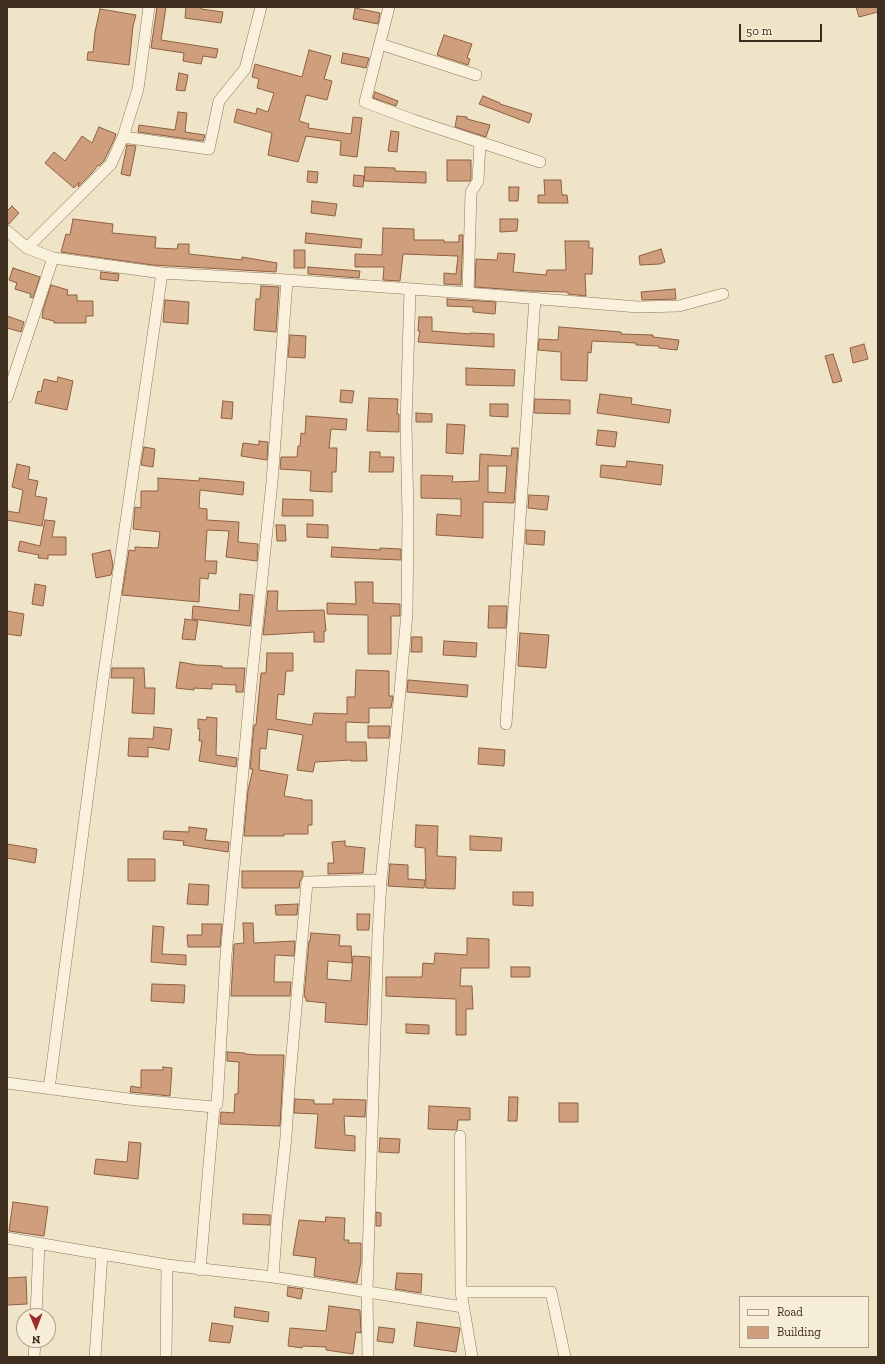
<!DOCTYPE html>
<style>
body{margin:0}
#map{position:relative;width:885px;height:1364px;overflow:hidden;background:#f0e4c8;font-family:"Zilla Slab",serif}
canvas{display:block}
.frame{position:absolute;inset:0;border:8px solid #3d2e20;pointer-events:none}
.legend{position:absolute;left:739px;top:1296px;width:130px;height:52px;box-sizing:border-box;background:#f7eed8;border:1px solid #ada18e;margin:0;padding:5px 7px;list-style:none;font-size:12px;color:#3d2e20}
.legend li{display:flex;align-items:center;gap:8px;height:20px}
.legend b{width:20px;border:1px solid #ada18e}
.north{position:absolute;left:16px;top:1308px;width:40px;height:40px;box-sizing:border-box;background:#f7eed8;border:1px solid #ada18e;border-radius:50%;rotate:179deg;font-size:11px;font-weight:700;line-height:16px;text-align:center;color:#3d2e20}
.north::after{content:'';display:block;margin:auto;width:14px;height:18px;background:#9e2a2b;clip-path:polygon(50% 0,100% 100%,50% 72%,0 100%)}
.scale{position:absolute;left:739px;top:24px;width:83px;height:18px;box-sizing:border-box;border:2px solid #3d2e20;border-top:0;padding-left:5px;font-size:12px;line-height:14px;white-space:nowrap;color:#3d2e20;-webkit-text-stroke:3px #f7eed8;paint-order:stroke}
</style>
<div id="map">
<canvas width="885" height="1364"></canvas>
<div class="frame"></div>
<ul class="legend">
<li><b style="height:5px;background:#faf1dc"></b>Road</li>
<li><b style="height:11px;background:#cf9f7d"></b>Building</li>
</ul>
<div class="north">N</div>
<div class="scale">50 m</div>
</div>
<script>
const context = document.querySelector('canvas').getContext('2d');
context.lineJoin = 'round';
function paint(path, color) {
  context.fillStyle = color;
  context.fill(path, 'evenodd');
}
function toPath(rows) {
  const path = new Path2D();
  for (const r of rows) {
    path.moveTo(r[0], r[1]);
    for (let i = 2; i < r.length; i += 2) path.lineTo(r[i], r[i + 1]);
  }
  return path;
}
function trace(path, color, width, dash) {
  context.strokeStyle = color;
  context.lineWidth = width;
  context.lineCap = dash ? 'butt' : 'round';
  context.setLineDash(dash || []);
  context.stroke(path);
}
const building = toPath([
 [157,7,166,7,161,40,218,49,216,58,203,56,201,64,183,61,184,53,151,48,157,7],
 [186,7,202,7,201,9,223,12,221,23,185,18,186,7],
 [856,7,878,7,878,12,859,17,856,7],
 [355,8,380,13,378,24,353,19,355,8],
 [100,9,136,15,133,26,129,65,87,60,88,52,93,52,95,32,100,9],
 [444,35,472,44,467,58,470,59,468,65,437,55,444,35],
 [309,50,331,56,324,79,332,81,327,100,306,95,299,121,309,124,308,128,351,134,353,117,362,118,357,157,340,155,341,141,306,136,298,162,268,155,272,133,234,122,237,109,256,114,257,108,268,112,274,93,257,88,259,79,252,77,255,64,302,77,309,50],
 [343,53,369,58,366,68,341,63,343,53],
 [179,73,188,75,185,91,176,90,179,73],
 [375,92,398,101,396,106,373,98,375,92],
 [483,96,500,103,500,104,532,114,529,123,479,104,483,96],
 [178,112,187,113,185,132,205,135,203,141,138,132,139,125,175,130,178,112],
 [457,116,467,117,467,119,490,125,486,137,455,127,457,116],
 [99,127,116,134,114,140,104,161,99,166,98,165,92,173,78,187,79,182,74,188,45,163,54,152,65,161,82,136,92,143,99,127],
 [391,131,399,132,397,152,388,151,391,131],
 [127,145,136,146,130,176,121,174,127,145],
 [447,160,471,160,471,179,470,181,447,181,447,160],
 [365,167,395,168,395,171,426,172,426,183,364,181,365,167],
 [308,171,318,172,317,183,307,182,308,171],
 [354,175,364,176,363,187,353,186,354,175],
 [544,180,561,180,562,195,567,195,568,203,538,203,538,195,545,195,544,180],
 [509,187,519,187,518,201,509,201,509,187],
 [312,201,337,204,335,216,311,213,312,201],
 [12,206,19,213,9,224,7,224,7,211,12,206],
 [73,219,113,224,112,233,156,237,155,248,177,249,178,244,189,244,189,254,242,260,242,257,277,263,276,272,153,265,61,252,66,234,70,235,73,219],
 [500,219,518,219,517,231,500,232,500,219],
 [383,228,414,229,414,240,444,240,444,242,459,242,459,235,463,235,461,285,444,284,444,273,456,274,458,256,403,254,400,281,383,280,384,267,355,267,355,254,382,255,383,228],
 [306,233,362,239,361,248,305,243,306,233],
 [565,241,589,241,589,248,593,248,592,274,585,274,586,296,568,294,568,292,531,291,475,287,476,259,497,260,498,253,515,254,513,272,546,275,547,270,566,270,565,241],
 [661,249,665,262,660,264,640,265,639,256,661,249],
 [294,250,305,250,305,268,294,268,294,250],
 [308,267,360,271,359,278,308,274,308,267],
 [13,268,40,277,33,298,30,297,31,294,15,289,17,283,9,280,13,268],
 [101,272,119,274,118,281,100,279,101,272],
 [51,285,68,290,67,295,77,295,77,301,93,301,93,316,86,316,86,323,54,323,54,321,42,318,43,310,51,285],
 [261,286,279,287,276,332,254,330,256,299,260,299,261,286],
 [675,289,676,299,642,300,641,292,675,289],
 [447,299,496,302,495,314,473,312,473,307,447,306,447,299],
 [165,300,189,302,188,324,163,322,165,300],
 [7,316,24,322,21,332,7,328,7,316],
 [419,317,432,317,432,331,470,334,470,333,494,334,494,347,418,342,420,331,418,331,419,317],
 [559,327,621,332,621,334,653,335,653,337,679,340,677,350,659,348,659,346,636,345,636,343,592,341,591,353,588,352,587,381,561,380,561,352,538,350,539,339,558,340,559,327],
 [290,335,306,336,305,358,288,357,290,335],
 [864,344,868,359,853,363,850,348,864,344],
 [833,354,842,381,833,383,825,356,833,354],
 [466,368,515,370,514,386,466,385,466,368],
 [58,377,73,381,67,410,35,403,38,391,41,392,44,379,57,382,58,377],
 [341,390,354,391,352,403,340,402,341,390],
 [600,394,632,398,631,404,671,410,669,423,597,413,600,394],
 [369,398,398,399,397,414,399,414,399,432,367,431,369,398],
 [535,399,570,400,570,414,534,413,535,399],
 [223,401,233,402,232,419,221,418,223,401],
 [490,404,508,404,508,417,490,416,490,404],
 [416,413,432,414,432,422,416,422,416,413],
 [306,416,347,419,346,430,331,429,329,448,337,448,336,472,332,472,332,492,310,491,311,471,280,469,281,457,297,457,298,446,300,446,301,433,305,434,306,416],
 [447,424,465,425,463,454,446,453,447,424],
 [598,430,617,432,615,447,596,445,598,430],
 [259,441,268,442,267,460,241,456,243,443,259,445,259,441],
 [144,447,155,449,153,467,141,465,144,447],
 [512,448,518,448,514,503,483,502,483,538,436,535,437,514,461,516,461,499,421,498,421,475,453,476,452,482,479,481,480,454,511,456,512,448],
 [488,466,507,466,505,493,488,492,488,466],
 [370,452,380,452,380,457,394,457,393,472,369,472,370,452],
 [627,461,663,465,661,485,600,477,601,465,626,467,627,461],
 [17,464,30,467,28,479,38,481,35,496,47,498,42,526,7,520,7,511,19,513,23,490,12,487,17,464],
 [158,478,199,481,199,478,244,482,243,495,200,490,199,508,207,509,207,520,239,522,238,542,258,544,257,561,226,557,229,531,207,530,205,561,217,561,216,574,209,573,208,579,200,578,199,602,122,595,129,550,135,551,135,547,158,548,160,532,133,529,135,507,141,508,141,491,158,491,158,478],
 [529,495,549,496,547,510,528,508,529,495],
 [283,499,313,500,313,516,282,516,283,499],
 [45,520,55,521,52,537,66,537,66,555,48,555,48,559,38,558,39,555,18,551,20,541,40,546,45,520],
 [307,524,328,525,328,538,307,537,307,524],
 [276,525,285,525,286,541,277,541,276,525],
 [526,530,545,531,544,545,526,544,526,530],
 [332,547,380,550,380,548,401,549,401,560,331,557,332,547],
 [110,550,113,565,111,575,96,578,92,554,110,550],
 [355,582,373,582,373,603,400,604,400,616,391,616,391,654,368,654,368,615,327,614,327,603,356,604,355,582],
 [35,584,46,586,43,606,32,604,35,584],
 [268,591,278,591,277,611,324,610,326,631,324,631,324,642,314,642,314,632,263,635,268,591],
 [240,594,253,595,250,626,192,619,193,606,239,611,240,594],
 [489,606,507,606,506,628,488,628,489,606],
 [7,611,24,614,21,636,7,634,7,611],
 [185,619,198,621,195,640,182,639,185,619],
 [520,633,549,635,546,668,518,666,520,633],
 [412,637,422,637,422,652,411,652,412,637],
 [444,641,477,643,476,657,443,655,444,641],
 [267,653,293,653,293,671,286,671,284,695,278,694,276,719,312,725,314,713,347,714,347,697,355,697,356,670,389,671,389,696,393,696,391,708,369,708,369,723,346,722,346,742,366,742,367,761,351,761,351,760,315,762,313,772,297,770,303,735,268,729,266,749,260,748,259,770,288,775,284,796,303,799,303,800,312,800,312,825,308,825,308,834,284,834,284,836,244,836,248,790,253,769,250,769,254,725,256,725,261,673,266,673,267,653],
 [180,662,197,665,222,666,222,668,245,668,243,692,236,692,236,685,212,684,212,689,194,688,194,690,176,688,180,662],
 [112,668,144,668,145,688,155,688,154,714,132,713,134,678,111,678,112,668],
 [408,680,468,685,467,697,407,692,408,680],
 [207,717,217,718,216,755,237,758,236,767,199,761,202,741,199,741,200,729,198,729,198,719,206,720,207,717],
 [368,726,390,726,389,738,368,738,368,726],
 [154,727,172,729,169,750,148,747,148,757,128,756,129,738,153,739,154,727],
 [479,748,505,750,504,766,478,764,479,748],
 [416,825,438,826,437,856,456,857,455,889,426,888,425,848,415,847,416,825],
 [189,827,207,829,205,840,229,842,228,852,183,845,184,841,163,839,164,831,189,832,189,827],
 [470,836,502,838,501,851,470,850,470,836],
 [345,841,345,846,365,848,363,873,328,874,328,863,334,863,332,842,345,841],
 [7,844,37,849,35,863,7,858,7,844],
 [128,859,155,859,155,881,128,881,128,859],
 [390,864,408,865,408,879,425,880,424,888,388,886,390,864],
 [242,871,303,871,303,876,300,881,299,888,242,888,242,871],
 [189,884,209,885,208,905,187,904,189,884],
 [513,892,533,892,533,906,513,905,513,892],
 [298,904,297,915,276,915,275,905,298,904],
 [357,914,370,914,369,930,357,930,357,914],
 [243,923,253,923,254,943,295,941,294,956,275,955,274,982,291,982,290,996,231,996,234,944,244,943,243,923],
 [202,924,222,924,220,947,188,947,187,935,202,935,202,924],
 [153,926,164,927,162,954,186,955,186,965,151,962,153,926],
 [311,933,340,935,339,946,351,946,352,963,328,961,327,979,351,981,353,956,370,957,367,1025,325,1022,326,1003,306,1001,306,997,304,997,309,941,310,941,311,933],
 [467,938,489,939,489,968,461,968,460,986,472,986,473,1009,466,1009,466,1035,456,1035,456,999,386,996,386,977,422,977,423,963,434,964,435,953,467,955,467,938],
 [511,967,530,967,530,977,511,977,511,967],
 [152,984,185,985,184,1003,151,1001,152,984],
 [406,1024,429,1025,429,1034,406,1033,406,1024],
 [227,1052,245,1053,245,1054,258,1055,284,1055,280,1126,220,1124,221,1112,234,1113,235,1094,238,1094,239,1062,227,1061,227,1052],
 [163,1067,172,1068,170,1096,130,1092,131,1086,141,1088,141,1070,163,1070,163,1067],
 [509,1097,518,1097,517,1121,508,1121,509,1097],
 [295,1099,314,1100,314,1104,333,1104,333,1099,366,1100,365,1117,344,1116,345,1135,355,1136,355,1151,315,1148,318,1114,294,1113,295,1099],
 [559,1103,578,1103,578,1122,559,1122,559,1103],
 [429,1106,470,1108,470,1120,458,1120,457,1130,428,1129,429,1106],
 [380,1138,400,1139,399,1153,379,1152,380,1138],
 [129,1142,141,1143,138,1179,94,1174,96,1159,127,1162,129,1142],
 [13,1202,48,1207,44,1236,9,1231,13,1202],
 [376,1212,381,1213,381,1226,376,1226,376,1212],
 [243,1214,270,1215,270,1225,243,1224,243,1214],
 [326,1217,345,1218,344,1240,349,1240,348,1243,361,1243,361,1262,357,1283,314,1276,316,1258,293,1255,299,1220,325,1222,326,1217],
 [397,1273,422,1274,421,1293,395,1289,397,1273],
 [26,1277,27,1304,7,1305,7,1278,26,1277],
 [288,1287,303,1289,301,1299,287,1296,288,1287],
 [329,1306,360,1310,361,1333,356,1332,353,1354,326,1350,326,1347,303,1346,302,1348,288,1346,290,1328,326,1331,329,1306],
 [235,1307,269,1312,268,1322,234,1317,235,1307],
 [417,1322,460,1328,456,1352,414,1346,417,1322],
 [212,1323,233,1326,230,1343,209,1341,212,1323],
 [379,1327,395,1329,393,1343,377,1341,379,1327]
]);
paint(building, '#cf9f7d');
trace(building, '#8d5f41', 1);
const minor = toPath([
 [389,7,365,102,413,120,540,162],
 [380,44,476,75],
 [123,137,209,149,219,101,245,69,261,7],
 [7,231,27,248,53,258,162,273,287,280,468,293,638,307,679,306,723,294],
 [27,248,111,164,123,137,138,89,149,7],
 [468,293,471,192,478,181,480,142],
 [7,397,53,258],
 [506,724,535,298],
 [7,1083,136,1100,214,1107],
 [49,1089,103,680,162,273],
 [460,1136,461,1292,472,1357],
 [7,1238,167,1265,273,1277,463,1307],
 [200,1270,214,1107,217,1104,226,955,251,684,272,482,287,280],
 [273,1277,277,1220,286,1137,289,1088,307,882,381,880],
 [461,1292,551,1292,565,1357],
 [36,1316,39,1244],
 [34,1357,35,1340],
 [95,1357,102,1254],
 [166,1357,167,1265],
 [368,1357,367,1291,378,935,381,880,396,736,407,613,408,515,406,424,410,289]
]);
trace(minor, '#8d765c', 12);
trace(minor, '#faf1dc', 11);
</script>
